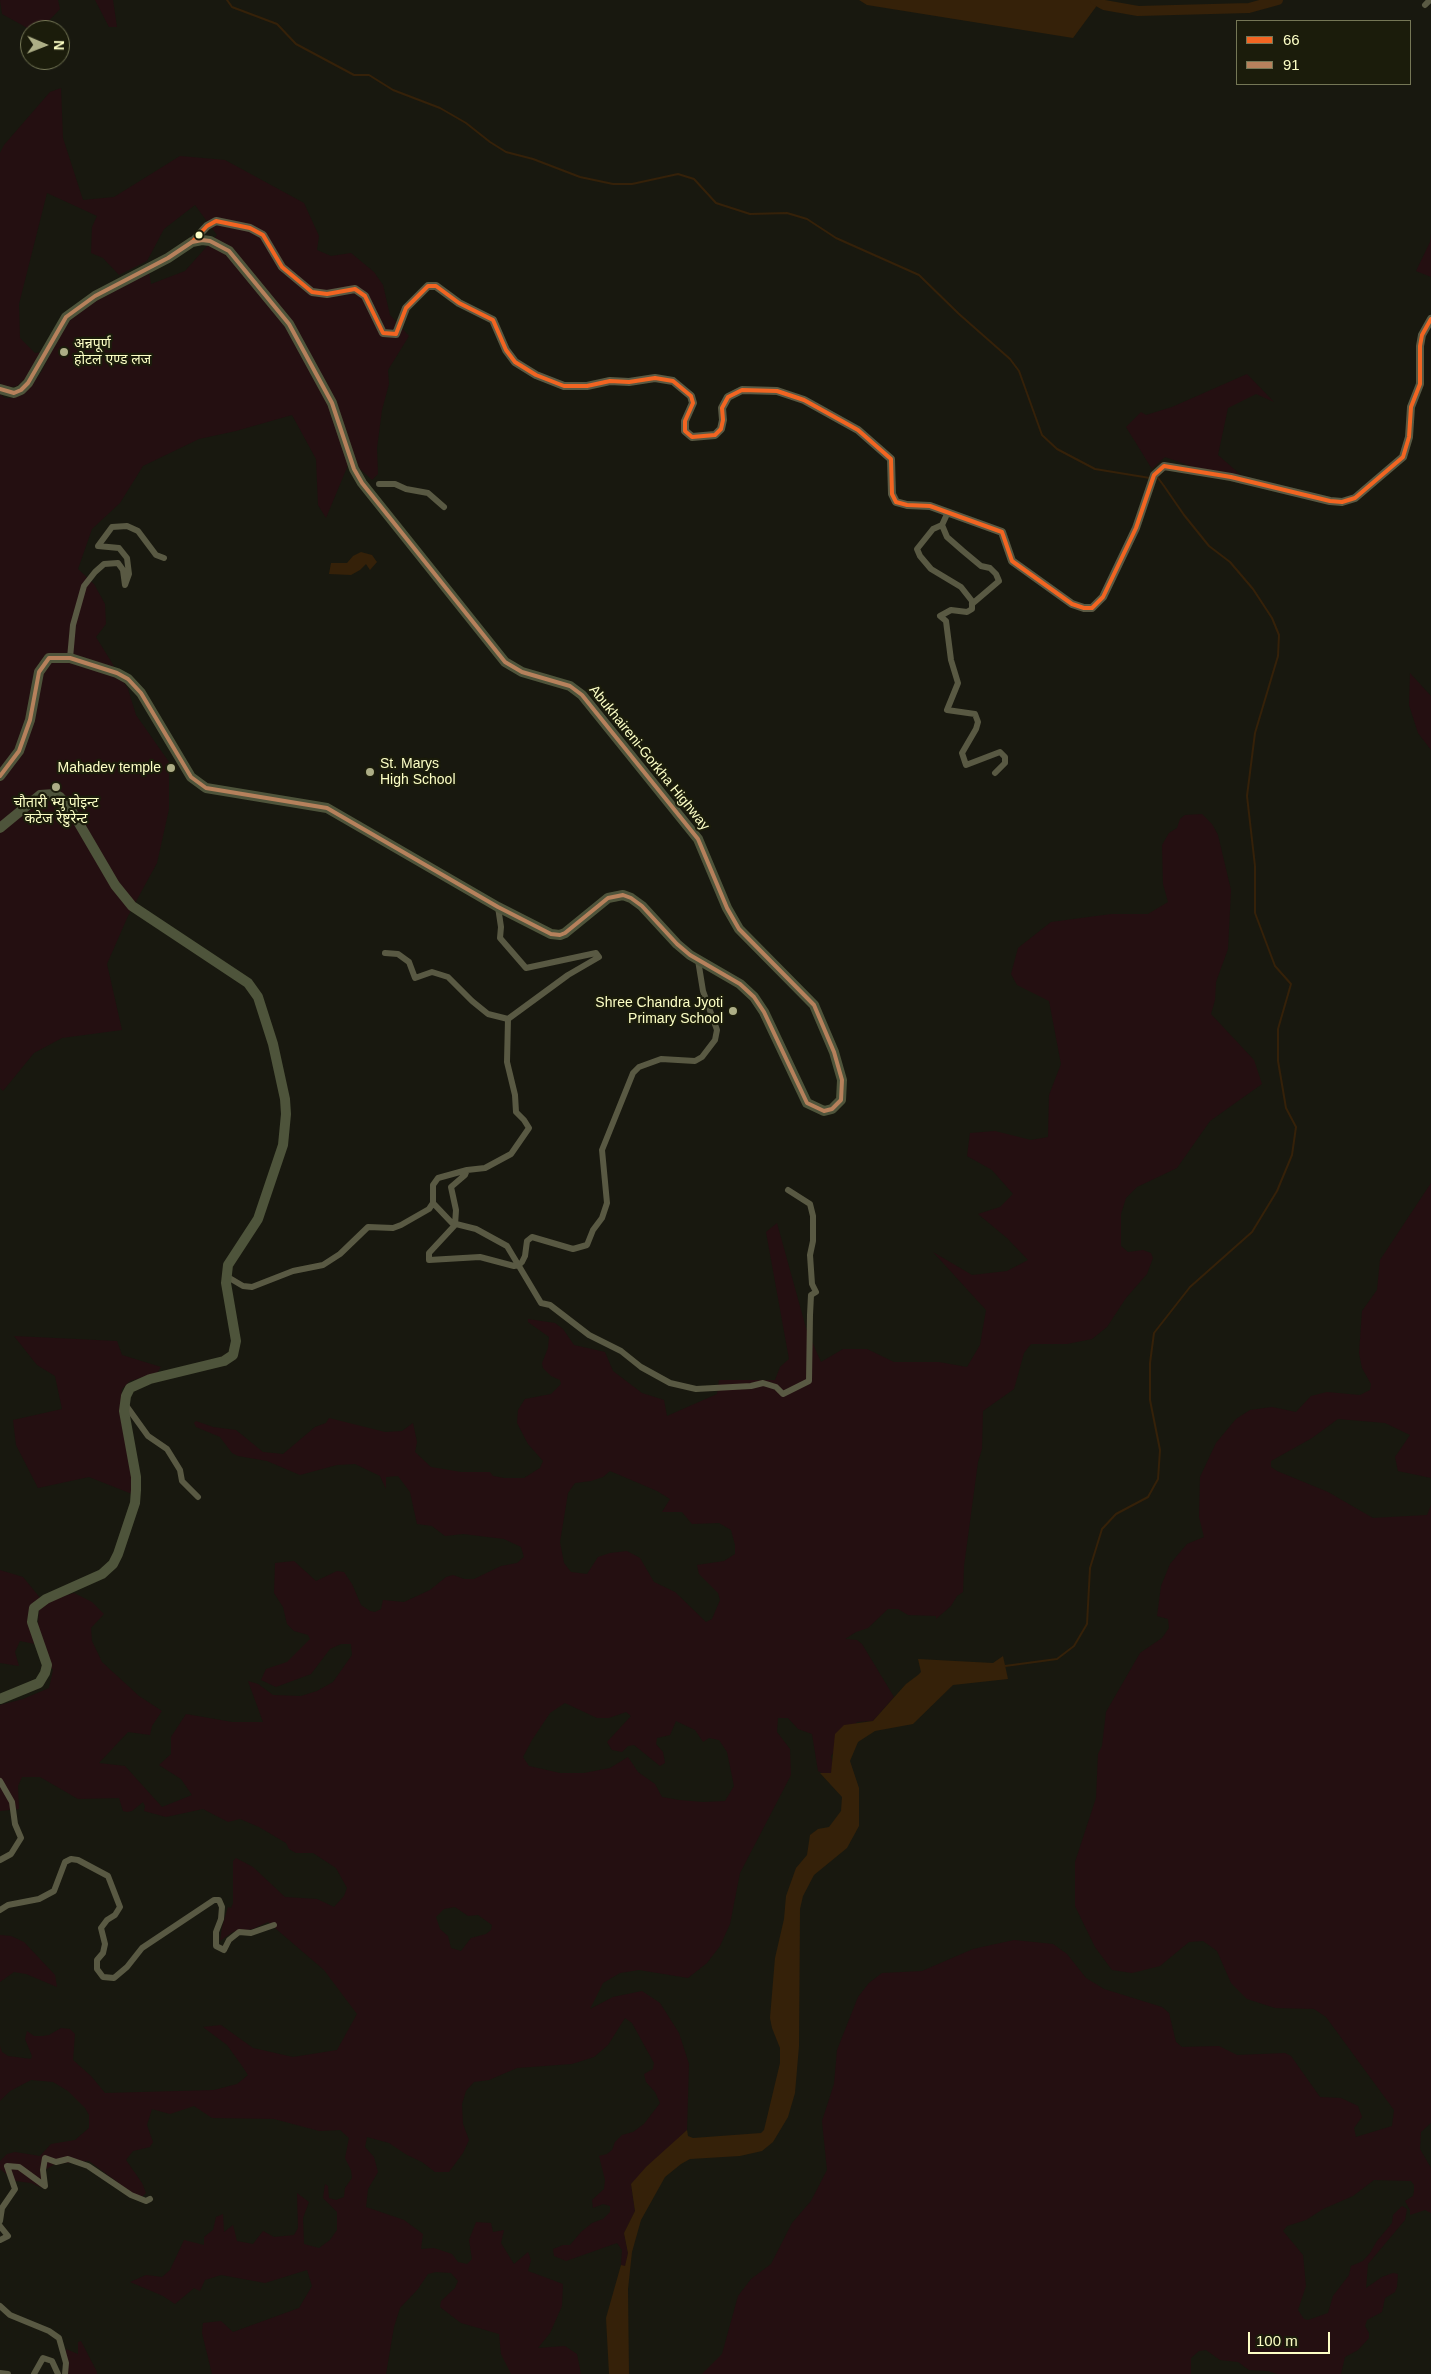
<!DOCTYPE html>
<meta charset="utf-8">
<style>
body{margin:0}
#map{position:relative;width:1431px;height:2374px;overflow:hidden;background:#18180f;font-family:Arial,sans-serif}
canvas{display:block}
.legend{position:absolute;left:1236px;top:20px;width:175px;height:65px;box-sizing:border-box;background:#1b1c0b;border:1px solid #757756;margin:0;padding:6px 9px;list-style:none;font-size:15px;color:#fdffc6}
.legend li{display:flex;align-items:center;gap:10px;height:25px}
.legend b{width:25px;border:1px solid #757756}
.north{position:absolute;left:20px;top:20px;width:50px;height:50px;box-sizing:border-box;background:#1b1c0b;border:1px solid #757756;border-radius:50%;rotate:91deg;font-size:14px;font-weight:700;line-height:20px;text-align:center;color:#fdffc6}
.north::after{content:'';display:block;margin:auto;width:18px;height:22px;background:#adae86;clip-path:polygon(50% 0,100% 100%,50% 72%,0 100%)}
.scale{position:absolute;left:1248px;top:2332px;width:82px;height:22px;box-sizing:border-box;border:2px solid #fdffc6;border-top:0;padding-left:6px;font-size:15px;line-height:18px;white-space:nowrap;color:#fdffc6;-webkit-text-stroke:4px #1b1c0b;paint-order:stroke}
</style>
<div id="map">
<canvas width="1431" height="2374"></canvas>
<ul class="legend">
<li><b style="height:6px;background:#f26522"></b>66</li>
<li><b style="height:6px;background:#b6815c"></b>91</li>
</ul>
<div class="north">N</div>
<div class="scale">100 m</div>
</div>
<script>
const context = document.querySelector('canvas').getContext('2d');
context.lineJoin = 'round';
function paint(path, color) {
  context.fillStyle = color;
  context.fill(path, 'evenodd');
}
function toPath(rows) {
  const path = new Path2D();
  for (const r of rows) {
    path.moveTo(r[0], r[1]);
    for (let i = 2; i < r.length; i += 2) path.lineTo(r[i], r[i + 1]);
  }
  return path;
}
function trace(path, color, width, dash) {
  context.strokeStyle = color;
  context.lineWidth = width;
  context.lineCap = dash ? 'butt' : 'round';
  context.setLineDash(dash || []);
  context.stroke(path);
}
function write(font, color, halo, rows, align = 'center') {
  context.font = font + ' Arial,"Noto Sans Devanagari",sans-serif';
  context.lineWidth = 4.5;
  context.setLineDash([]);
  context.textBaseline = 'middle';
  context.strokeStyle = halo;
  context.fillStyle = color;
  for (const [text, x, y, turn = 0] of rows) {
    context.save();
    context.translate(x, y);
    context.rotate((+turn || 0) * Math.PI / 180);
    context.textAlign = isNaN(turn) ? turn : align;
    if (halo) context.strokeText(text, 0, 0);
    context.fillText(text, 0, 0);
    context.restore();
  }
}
paint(toPath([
 [0,0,58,0,60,9,40,30,31,30,2,14],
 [95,0,113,0,117,27,109,27],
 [61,88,63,138,83,200,114,197,180,156,225,160,304,203,319,236,317,250,331,256,351,253,374,272,383,285,390,315,409,336,388,370,389,384,382,410,377,448,378,474,372,480,359,468,353,453,326,518,318,505,316,459,292,415,236,431,199,439,143,466,120,503,92,529,78,569,94,584,105,604,106,624,96,637,128,689,136,715,169,762,169,809,157,863,128,916,107,964,122,1030,62,1038,34,1053,3,1091,0,1088,0,394,5,398,12,398,22,395,30,387,42,371,60,333,78,311,149,272,151,284,185,271,217,235,195,205,164,229,147,261,119,275,103,258,91,253,92,227,97,216,47,193,19,304,20,338,35,353,43,352,28,376,17,386,4,388,0,383,0,153,4,145,50,92],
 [1431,234,1431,277,1416,271,1430,242],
 [1247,374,1274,402,1256,394,1228,408,1218,455,1242,476,1201,470,1165,457,1152,469,1126,427,1141,412,1146,415,1172,407],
 [1410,673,1431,696,1431,750,1418,733,1409,705],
 [1202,814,1212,824,1218,835,1231,890,1228,949,1216,982,1215,1000,1211,1014,1254,1060,1262,1084,1210,1121,1177,1168,1137,1187,1126,1198,1121,1214,1121,1246,1128,1252,1143,1250,1151,1253,1153,1258,1147,1274,1126,1298,1107,1327,1092,1339,1067,1344,1031,1344,1024,1353,1014,1389,983,1411,982,1449,978,1462,964,1566,963,1592,957,1596,951,1606,936,1619,936,1616,908,1615,898,1609,888,1609,868,1628,856,1632,845,1639,857,1640,862,1644,894,1697,873,1721,857,1722,831,1756,833,1765,831,1773,826,1775,818,1771,812,1734,798,1729,788,1718,778,1718,777,1732,790,1749,791,1775,740,1873,730,1924,720,1946,707,1963,688,1978,639,1970,620,1973,603,1983,590,2009,613,1997,642,1991,660,2003,679,2033,689,2064,687,2130,631,2184,635,2211,624,2233,628,2253,625,2267,621,2265,622,2250,617,2243,566,2261,554,2256,553,2249,563,2245,570,2245,581,2232,592,2223,603,2219,610,2212,610,2206,603,2204,593,2208,592,2200,604,2189,605,2180,599,2156,607,2154,612,2150,615,2142,622,2135,633,2132,644,2124,660,2103,655,2092,646,2082,644,2074,653,2069,654,2063,632,2023,625,2018,608,2045,594,2057,572,2064,517,2068,489,2080,474,2082,466,2091,462,2104,463,2124,469,2140,463,2153,449,2172,435,2172,422,2162,407,2155,389,2143,367,2137,365,2147,374,2157,378,2172,368,2189,366,2207,404,2220,423,2234,421,2249,434,2248,452,2254,458,2262,467,2264,472,2259,469,2240,476,2222,491,2223,493,2232,504,2230,501,2243,514,2264,528,2252,531,2260,528,2271,563,2284,562,2306,550,2333,538,2348,565,2346,577,2354,581,2374,511,2374,501,2354,499,2334,461,2323,440,2307,441,2301,455,2288,458,2281,451,2273,436,2272,428,2274,418,2289,400,2308,394,2327,386,2374,212,2374,202,2333,203,2323,221,2321,233,2332,299,2308,312,2286,307,2270,265,2283,221,2275,205,2280,200,2291,194,2288,175,2304,163,2296,130,2282,146,2275,162,2277,170,2270,184,2240,204,2245,204,2237,213,2230,216,2217,223,2214,224,2232,233,2225,237,2241,253,2244,263,2231,274,2237,294,2235,298,2228,297,2193,309,2202,303,2218,304,2244,319,2248,330,2240,337,2230,337,2212,323,2198,325,2184,328,2186,329,2198,336,2200,344,2197,345,2188,352,2178,351,2170,345,2158,349,2138,340,2130,319,2131,274,2119,212,2118,194,2106,170,2114,152,2109,147,2125,153,2142,150,2147,133,2151,126,2160,142,2183,146,2193,142,2197,132,2193,89,2161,55,2164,45,2170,47,2188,45,2189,31,2183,15,2181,0,2169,0,2161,7,2154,15,2152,40,2156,51,2144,75,2140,89,2128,89,2115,85,2108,68,2091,53,2082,31,2080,10,2091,0,2101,0,2046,2,2052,8,2056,31,2059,32,2056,25,2039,27,2031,34,2036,43,2036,49,2035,61,2028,70,2029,75,2034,73,2060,91,2076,105,2093,214,2090,237,2084,248,2075,240,2063,227,2045,203,2027,221,2025,253,2048,293,2057,337,2050,357,2014,324,1970,268,1922,253,1929,233,1932,220,1941,222,1927,228,1907,231,1908,233,1903,233,1861,236,1858,253,1867,285,1897,317,1899,334,1907,344,1896,347,1888,336,1868,313,1853,296,1853,289,1849,286,1843,259,1827,240,1819,228,1822,203,1809,166,1817,144,1811,145,1806,143,1802,132,1811,127,1812,123,1811,119,1798,78,1799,40,1777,22,1777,18,1786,19,1809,0,1811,0,1705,23,1699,49,1688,53,1670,35,1644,20,1641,15,1652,19,1666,0,1663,0,1570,23,1577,41,1599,31,1610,38,1626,39,1609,51,1600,74,1593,92,1602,104,1614,91,1628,92,1641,102,1662,139,1696,162,1711,152,1726,150,1735,128,1732,99,1763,125,1766,162,1807,192,1795,181,1779,159,1765,171,1754,171,1737,186,1714,232,1722,263,1722,248,1681,258,1684,273,1695,301,1696,317,1691,333,1682,352,1655,351,1644,341,1644,330,1649,311,1674,276,1687,261,1680,266,1669,287,1662,310,1639,308,1635,294,1631,287,1624,283,1607,274,1593,275,1563,294,1561,316,1581,337,1571,344,1572,352,1584,361,1605,370,1611,375,1612,381,1609,383,1600,404,1602,430,1590,446,1577,453,1575,464,1579,474,1579,501,1566,517,1563,524,1557,521,1547,504,1539,463,1534,445,1536,432,1526,417,1524,410,1492,398,1476,386,1477,386,1489,380,1476,355,1464,337,1465,300,1475,267,1461,238,1456,232,1453,220,1437,196,1427,194,1423,196,1421,213,1427,236,1430,263,1452,283,1454,315,1427,326,1423,329,1418,385,1432,402,1431,413,1423,417,1442,415,1452,431,1467,461,1472,490,1472,493,1476,504,1478,524,1478,540,1468,543,1461,528,1444,517,1423,518,1410,525,1399,551,1394,561,1384,560,1380,551,1376,543,1368,542,1363,548,1348,549,1337,528,1322,528,1319,555,1323,563,1329,574,1345,605,1352,613,1371,642,1393,664,1400,667,1416,717,1394,719,1380,775,1380,780,1367,789,1359,766,1232,777,1223,806,1328,821,1362,843,1349,867,1349,894,1362,939,1362,967,1367,980,1345,986,1310,933,1252,972,1275,1007,1271,1028,1260,1007,1238,978,1214,1000,1207,1013,1194,992,1170,967,1156,970,1133,995,1131,1031,1140,1048,1137,1049,1095,1061,1064,1049,1001,1017,985,1011,974,1018,948,1051,922,1111,914,1148,914,1168,902,1163,884,1162,845,1169,833,1177,828,1180,819,1185,815],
 [610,1471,657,1491,670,1499,662,1512,682,1512,692,1524,719,1523,731,1530,735,1545,735,1554,724,1561,697,1565,699,1574,718,1593,720,1600,712,1619,706,1622,675,1592,654,1582,640,1558,627,1551,610,1553,598,1557,587,1574,571,1572,564,1563,560,1542,568,1493,575,1483,591,1481,603,1477],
 [565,1703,597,1718,609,1718,626,1712,631,1716,607,1742,612,1750,622,1752,628,1746,634,1745,660,1766,665,1763,663,1752,656,1744,657,1738,670,1735,676,1721,695,1730,703,1742,709,1738,719,1740,727,1752,734,1786,725,1801,703,1802,679,1800,662,1797,655,1784,638,1772,628,1757,610,1768,584,1773,560,1773,529,1766,523,1757,532,1740,550,1713],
 [455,1907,468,1916,478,1915,492,1925,491,1930,486,1934,471,1938,461,1951,451,1948,448,1936,440,1929,436,1917,444,1909],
 [1431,1183,1431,1478,1398,1471,1395,1457,1410,1435,1385,1423,1338,1419,1312,1438,1271,1461,1271,1467,1277,1471,1328,1492,1373,1518,1427,1515,1431,1505,1431,2123,1421,2132,1420,2149,1431,2168,1431,2213,1425,2210,1410,2215,1410,2210,1405,2201,1413,2196,1414,2191,1414,2185,1411,2181,1374,2180,1353,2196,1323,2209,1306,2220,1287,2226,1283,2231,1303,2255,1306,2286,1298,2310,1304,2319,1308,2320,1328,2313,1333,2296,1349,2275,1351,2266,1363,2261,1370,2253,1377,2241,1392,2223,1393,2215,1402,2206,1407,2209,1405,2220,1368,2264,1366,2288,1382,2277,1393,2273,1398,2274,1397,2287,1395,2292,1385,2298,1382,2312,1367,2320,1365,2326,1369,2333,1369,2338,1358,2350,1345,2357,1341,2374,1277,2374,1268,2371,1249,2370,1238,2362,1220,2360,1206,2350,1199,2351,1191,2358,1191,2374,702,2374,722,2354,738,2296,751,2279,771,2264,792,2223,811,2201,827,2170,822,2121,834,2084,837,2050,858,1997,869,1983,882,1973,922,1971,973,1949,1014,1940,1053,1944,1067,1954,1086,1978,1104,1989,1162,2007,1169,2013,1176,2042,1182,2047,1219,2046,1237,2055,1285,2053,1291,2056,1320,2097,1341,2098,1358,2106,1362,2117,1354,2128,1356,2137,1392,2126,1394,2110,1326,2017,1314,2009,1275,2008,1247,1999,1231,1983,1217,1951,1203,1941,1189,1942,1160,1966,1132,1973,1112,1970,1095,1947,1075,1906,1075,1862,1096,1798,1098,1754,1102,1746,1106,1712,1140,1653,1162,1638,1169,1628,1168,1619,1157,1616,1161,1586,1170,1564,1187,1544,1204,1537,1199,1517,1200,1477,1216,1443,1236,1419,1250,1410,1272,1407,1296,1412,1311,1396,1327,1392,1360,1395,1370,1390,1371,1384,1362,1368,1359,1353,1362,1311,1377,1290,1380,1260],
 [14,1336,117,1341,122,1355,161,1367,157,1373,130,1381,122,1389,120,1416,130,1460,132,1494,89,1477,38,1488,16,1445,13,1420,62,1409,55,1376,37,1365],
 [0,1935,11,1936,24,1942,55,1975,57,1987,26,1974,14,1972,0,1982],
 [81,2341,97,2372,97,2374,67,2374,66,2349,78,2354,78,2342]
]), '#240f11');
paint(toPath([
 [859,0,1101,0,1073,38,867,5],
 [361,552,372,555,377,562,370,570,366,564,360,570,351,575,329,574,331,563,347,563,353,556],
 [1003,1656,1008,1679,953,1685,913,1724,875,1731,858,1742,850,1761,859,1788,859,1826,847,1848,814,1875,803,1896,800,1909,799,2046,795,2093,788,2117,773,2142,762,2151,740,2156,690,2159,681,2164,665,2177,641,2220,632,2252,628,2289,629,2374,609,2374,606,2318,621,2265,625,2266,628,2253,624,2233,635,2211,631,2184,646,2167,687,2130,688,2136,693,2138,761,2133,764,2130,780,2063,780,2048,772,2028,770,2018,775,1958,784,1919,786,1896,796,1868,807,1855,810,1835,818,1829,829,1827,841,1811,842,1797,820,1773,831,1773,835,1734,844,1725,873,1721,906,1684,918,1675,921,1672,918,1659,993,1663]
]), '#352109');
trace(toPath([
 [227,0,232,7,277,24,296,44,354,75,369,75,393,90,440,108,466,123,490,142,506,152,533,159,580,177,613,184,632,184,678,174,694,179,716,203,750,214,787,213,807,219,836,238,919,275,959,314,1010,359,1019,371,1042,435,1057,449,1095,469,1150,478],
 [1005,1666,1057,1659,1074,1646,1087,1624,1090,1568,1102,1529,1116,1514,1148,1497,1158,1479,1160,1450,1150,1400,1150,1363,1154,1333,1190,1287,1252,1232,1277,1191,1292,1155,1296,1127,1286,1108,1278,1061,1278,1029,1291,984,1275,966,1255,913,1255,866,1247,796,1255,733,1278,656,1279,635,1272,618,1253,589,1230,562,1209,546,1184,515,1164,486,1158,478,1155,478]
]), '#352109', 2);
trace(toPath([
 [1095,0,1104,5,1138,11,1249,8,1278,0]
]), '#352109', 10);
trace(toPath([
 [1425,5,1430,0],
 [379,484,395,484,406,489,428,493,444,507],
 [948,512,942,525,933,529,917,549,920,556,931,569,961,587,972,601,972,609,967,612,951,610,940,616,946,621,951,660,958,683,947,710,975,714,978,722,976,729,962,753,966,765,1000,752,1005,757,1005,763,995,773],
 [942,525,947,537,963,551,981,566,990,568,996,574,999,581,972,604],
 [70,658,73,625,84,586,95,572,104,564,118,563,123,570,125,585,129,574,127,558,119,548,98,546,112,527,127,526,138,531,156,555,164,558],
 [385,953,398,954,409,962,415,978,432,972,448,977,472,1001,488,1014,508,1019,568,975,599,957,596,953,526,968,500,938,501,927,498,907],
 [467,1170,465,1175,451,1187,456,1210,455,1225,429,1253,429,1260,480,1257,514,1266,519,1265,522,1262,525,1256,527,1241,532,1237,573,1249,587,1245,593,1230,602,1218,607,1203,602,1150,633,1073,639,1067,661,1059,695,1061,702,1057,715,1040,717,1030,703,991,698,960],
 [433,1203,452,1223,476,1229,507,1246,541,1303,550,1305,589,1335,621,1351,641,1367,670,1383,696,1389,751,1386,763,1383,776,1387,783,1394,809,1381,810,1315,811,1295,816,1292,812,1284,810,1255,813,1241,813,1216,810,1204,788,1190],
 [226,1276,243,1286,252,1287,293,1271,323,1265,340,1254,368,1227,393,1228,401,1225,429,1209,433,1203,433,1185,438,1178,467,1170,485,1168,511,1154,529,1128,524,1120,516,1112,515,1095,507,1062,508,1019],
 [125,1404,148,1436,167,1449,180,1470,182,1481,198,1497],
 [0,1781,12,1802,15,1824,21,1838,11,1854,0,1860],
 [0,1910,8,1905,39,1899,54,1891,65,1862,71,1859,78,1860,108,1876,120,1907,115,1915,107,1920,101,1928,105,1944,103,1953,97,1960,97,1969,103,1977,114,1978,127,1967,142,1948,214,1900,219,1900,222,1907,221,1919,216,1932,216,1946,224,1950,229,1940,239,1932,251,1933,274,1925],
 [0,2221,2,2208,15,2189,7,2166,19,2167,45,2186,43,2170,45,2158,56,2162,68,2159,88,2166,131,2195,146,2201,150,2199],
 [0,2226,8,2236,0,2240],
 [0,2306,10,2315,49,2331,59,2338,66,2363,65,2374],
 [0,2373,8,2374],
 [34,2374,43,2358,52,2361,58,2374]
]), '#595943', 6);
trace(toPath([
 [192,242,207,226,216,221,250,228,263,235,282,267,312,292,327,294,355,289,365,296,383,333,396,334,406,308,428,286,436,286,459,303,493,320,506,350,515,362,536,375,564,386,587,386,610,381,629,382,655,378,673,381,691,396,693,403,685,421,685,431,692,437,715,435,721,429,723,420,722,408,728,397,742,390,777,391,804,400,858,430,891,459,892,494,896,502,907,505,930,506,1002,532,1012,561,1072,604,1084,608,1092,608,1103,597,1136,528,1154,475,1164,466,1231,477,1330,501,1342,502,1355,498,1403,457,1409,437,1411,407,1420,384,1420,346,1422,335,1431,319]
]), '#595943', 8);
trace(toPath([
 [0,389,14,393,21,390,28,383,66,317,95,296,168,258,192,242,202,240,210,241,229,251,289,324,332,403,354,469,362,483,505,662,522,672,570,686,582,695,698,839,727,908,739,929,814,1005,834,1052,842,1080,841,1100,832,1109,824,1111,807,1103,764,1012,754,997,740,984,690,955,677,944,642,906,631,898,623,895,608,898,565,933,560,935,551,934,498,907,327,808,206,788,191,777,141,693,128,679,117,673,70,658,49,658,39,672,30,720,19,751,0,776],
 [0,828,40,795,54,794,60,797,70,808,115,885,132,906,248,983,258,997,273,1044,285,1099,286,1114,283,1145,258,1219,228,1265,226,1283,236,1341,233,1355,224,1361,150,1379,130,1388,126,1396,124,1411,136,1477,136,1490,135,1503,118,1554,113,1564,102,1574,46,1599,34,1608,32,1622,47,1665,45,1673,39,1683,0,1699]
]), '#4e543b', 10);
trace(toPath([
 [192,242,207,226,216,221,250,228,263,235,282,267,312,292,327,294,355,289,365,296,383,333,396,334,406,308,428,286,436,286,459,303,493,320,506,350,515,362,536,375,564,386,587,386,610,381,629,382,655,378,673,381,691,396,693,403,685,421,685,431,692,437,715,435,721,429,723,420,722,408,728,397,742,390,777,391,804,400,858,430,891,459,892,494,896,502,907,505,930,506,1002,532,1012,561,1072,604,1084,608,1092,608,1103,597,1136,528,1154,475,1164,466,1231,477,1330,501,1342,502,1355,498,1403,457,1409,437,1411,407,1420,384,1420,346,1422,335,1431,319]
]), '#f26522', 4);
trace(toPath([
 [0,389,14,393,21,390,28,383,66,317,95,296,168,258,192,242,202,240,210,241,229,251,289,324,332,403,354,469,362,483,505,662,522,672,570,686,582,695,698,839,727,908,739,929,814,1005,834,1052,842,1080,841,1100,832,1109,824,1111,807,1103,764,1012,754,997,740,984,690,955,677,944,642,906,631,898,623,895,608,898,565,933,560,935,551,934,498,907,327,808,206,788,191,777,141,693,128,679,117,673,70,658,49,658,39,672,30,720,19,751,0,776]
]), '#b6815c', 4);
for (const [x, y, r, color] of [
 [199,235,4.5,"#fdffc6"],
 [64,352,5,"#adae86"],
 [171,768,5,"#adae86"],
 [370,772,5,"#adae86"],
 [56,787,5,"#adae86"],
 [733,1011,5,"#adae86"]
]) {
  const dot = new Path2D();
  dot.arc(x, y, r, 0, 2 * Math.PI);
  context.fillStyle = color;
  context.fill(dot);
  trace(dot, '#1b1c0b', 2);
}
write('14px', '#fdffc6', '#1b1c0b', [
 ["अन्नपूर्ण",74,344],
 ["होटल एण्ड लज",74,360],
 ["St. Marys",380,764],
 ["High School",380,780],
 ["Mahadev temple",161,768,"right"],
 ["चौतारी भ्यु पोइन्ट",56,803,"center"],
 ["कटेज रेष्टुरेन्ट",56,819,"center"],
 ["Shree Chandra Jyoti",723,1003,"right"],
 ["Primary School",723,1019,"right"]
], 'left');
write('14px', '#fdffc6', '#1b1c0b', [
 ["Abukhaireni-Gorkha Highway",649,758,51]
]);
</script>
